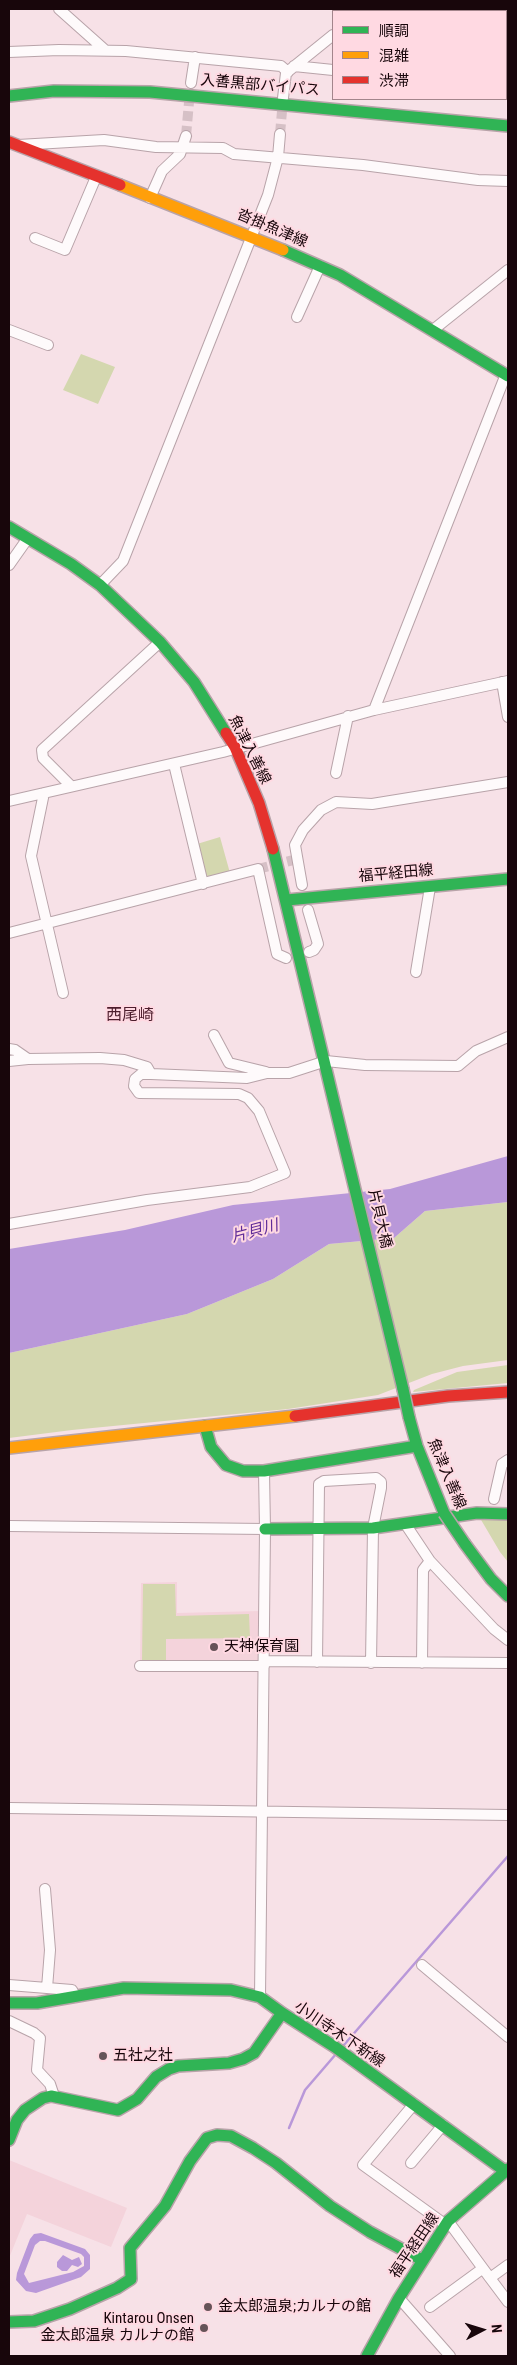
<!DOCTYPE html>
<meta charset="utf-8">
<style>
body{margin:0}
#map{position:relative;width:517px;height:2365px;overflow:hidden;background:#f7e1e7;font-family:"Roboto Condensed","Noto Sans JP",sans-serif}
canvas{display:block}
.frame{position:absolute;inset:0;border:10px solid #18060b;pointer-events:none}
.legend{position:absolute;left:332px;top:10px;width:175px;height:90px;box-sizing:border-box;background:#ffd9e2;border:1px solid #a3858c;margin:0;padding:6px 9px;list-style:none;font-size:15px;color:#18060b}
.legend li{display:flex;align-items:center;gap:10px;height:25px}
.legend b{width:25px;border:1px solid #a3858c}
.north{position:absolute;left:457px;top:2305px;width:50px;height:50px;-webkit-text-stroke:4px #ffd9e2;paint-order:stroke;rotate:85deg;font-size:14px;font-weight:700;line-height:20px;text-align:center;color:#18060b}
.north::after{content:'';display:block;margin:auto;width:18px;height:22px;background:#18060b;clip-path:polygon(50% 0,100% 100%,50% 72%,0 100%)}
</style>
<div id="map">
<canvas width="517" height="2365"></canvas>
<div class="frame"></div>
<ul class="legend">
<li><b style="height:6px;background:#30b455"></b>順調</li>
<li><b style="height:6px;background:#ff9f0a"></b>混雑</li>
<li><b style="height:6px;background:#e5322d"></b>渋滞</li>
</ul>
<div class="north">N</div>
</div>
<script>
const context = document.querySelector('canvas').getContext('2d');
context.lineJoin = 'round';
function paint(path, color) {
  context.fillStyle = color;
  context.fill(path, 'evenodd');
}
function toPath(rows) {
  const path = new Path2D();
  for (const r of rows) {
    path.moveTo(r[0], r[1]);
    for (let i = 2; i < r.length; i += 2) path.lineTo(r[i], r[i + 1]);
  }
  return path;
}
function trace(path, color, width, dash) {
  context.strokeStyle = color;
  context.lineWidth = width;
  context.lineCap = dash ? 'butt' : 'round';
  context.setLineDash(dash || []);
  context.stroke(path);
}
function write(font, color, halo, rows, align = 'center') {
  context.font = font + ' "Roboto Condensed","Noto Sans JP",sans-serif';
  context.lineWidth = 4;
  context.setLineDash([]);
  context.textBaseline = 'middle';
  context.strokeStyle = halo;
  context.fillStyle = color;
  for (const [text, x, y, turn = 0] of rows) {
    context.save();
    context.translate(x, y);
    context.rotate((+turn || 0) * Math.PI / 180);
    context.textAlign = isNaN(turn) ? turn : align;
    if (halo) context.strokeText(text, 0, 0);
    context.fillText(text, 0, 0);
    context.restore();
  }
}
paint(toPath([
 [177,1582,177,1613,260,1611,260,1663,140,1664,141,1583],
 [9,2160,127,2208,111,2247,27,2214,9,2258]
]), '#f4d3db');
paint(toPath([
 [81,354,115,367,98,404,63,390],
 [220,837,230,873,209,878,203,870,197,844],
 [508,1202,508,1360,463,1366,432,1374,378,1395,288,1409,72,1430,9,1438,9,1353,187,1314,273,1279,329,1244,394,1238,425,1211],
 [508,1365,508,1383,413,1392,414,1390,457,1372],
 [477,1513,508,1514,508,1562,500,1552],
 [143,1584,175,1584,176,1616,249,1614,250,1638,166,1639,166,1660,142,1661]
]), '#d4d7af');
paint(toPath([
 [508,1156,508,1202,425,1211,394,1238,329,1244,273,1279,187,1314,9,1353,9,1249,125,1230,233,1205,390,1189],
 [41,2233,85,2249,90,2255,90,2269,81,2277,36,2293,26,2291,16,2280,17,2273,30,2239,34,2234],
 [40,2241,45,2241,81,2254,84,2257,84,2266,73,2272,29,2283,24,2274,35,2245],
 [63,2255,72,2260,79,2257,82,2264,78,2267,72,2265,67,2271,62,2271,57,2267,57,2262]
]), '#b998d9');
trace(toPath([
 [343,2046,508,1856],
 [289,2128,305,2090,336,2054]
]), '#b998d9', 2.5);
trace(toPath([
 [280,134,283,100],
 [186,136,190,91],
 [258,869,297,859]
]), '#d6c0c6', 10, [10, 5]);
const street = toPath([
 [59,9,105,50],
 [490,9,492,11],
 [364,11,367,9],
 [506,29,508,32],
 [9,52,59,50,126,51,281,66,288,72],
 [294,66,333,70],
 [191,83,195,57],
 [506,86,508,86],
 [283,98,286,73,333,35],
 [18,145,104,140,156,147,223,148,234,154,363,165,478,180,508,181],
 [150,198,162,171,180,154,186,136],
 [35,238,65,250,96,177],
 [297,317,320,266],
 [9,330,48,345],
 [433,330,508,270],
 [9,565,28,538],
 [100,585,123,561,268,195,278,157,280,134],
 [502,682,508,717],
 [374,710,506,374],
 [174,764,203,884],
 [336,773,348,716],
 [71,786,43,758,42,750,160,642],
 [44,793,31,856,63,993],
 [9,801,223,752,374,710,508,681],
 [302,885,295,845,303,830,321,810,336,802,372,804,508,782],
 [308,910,318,944,314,950,309,952],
 [9,933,258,869,277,954,286,958],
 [416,972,430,887],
 [214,1035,229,1063,266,1072],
 [9,1049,15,1050,28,1059,100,1058,124,1060,147,1067,151,1074,247,1078,267,1073,289,1073,326,1061,365,1065,458,1066,476,1051,508,1037],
 [9,1061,28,1059],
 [9,1224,147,1200,250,1187,285,1173,259,1111,248,1098,239,1094,139,1093,134,1086,135,1079,141,1074,151,1074],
 [494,1499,502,1464,508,1460],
 [406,1525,430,1561,494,1629,508,1640],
 [9,1526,265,1529],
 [264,1661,508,1663],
 [317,1662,319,1484,324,1481,376,1478,381,1482,381,1488,373,1528,371,1663],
 [422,1663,423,1570,430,1561],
 [140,1666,264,1666],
 [9,1808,508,1815],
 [45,1889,50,1950,47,1988,72,1990,75,1996],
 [422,1965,508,2037],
 [9,1985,47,1988],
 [260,1997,265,1529,264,1471],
 [9,2021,34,2033,40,2038,37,2070,50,2084,54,2096],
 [414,2104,363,2165,446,2225],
 [411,2163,443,2125],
 [448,2221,490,2278,508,2265],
 [490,2278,508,2302],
 [399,2298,450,2356],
 [430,2307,482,2269]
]);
const fast = toPath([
 [9,96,54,91,150,92,508,126],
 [283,250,340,275,508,376],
 [9,527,71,564,100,585,160,642,194,682,226,733],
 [273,849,403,1389],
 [287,900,508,879],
 [409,1417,417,1446,444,1513],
 [205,1426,211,1447,226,1465,243,1471,264,1471,417,1446],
 [265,1529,373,1528,477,1513,508,1514],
 [465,1544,491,1579,508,1596],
 [9,2003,37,2003,124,1988,231,1990,260,1997,282,2013],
 [9,2140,17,2120,25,2110,43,2098,51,2096,118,2110,137,2099,156,2077,169,2069,178,2066,229,2063,243,2059,254,2053,282,2013,335,2047,505,2171],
 [9,2322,34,2321,70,2309,117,2288,131,2279,130,2248,165,2206,190,2161,207,2138,217,2135,231,2136,253,2148,276,2163,330,2206,370,2232,422,2260],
 [367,2356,399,2298,448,2221,508,2169]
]);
const slow = toPath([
 [120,185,283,250],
 [9,1448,295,1416]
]);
const jam = toPath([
 [9,142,120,185],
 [226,733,235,747,259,803,273,849],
 [295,1416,448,1396,508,1392]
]);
trace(street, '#b8a3a9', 12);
trace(fast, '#b8a3a9', 14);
trace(slow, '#b8a3a9', 14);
trace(jam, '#b8a3a9', 14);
trace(street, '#fefafb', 10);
trace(fast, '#30b455', 11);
trace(slow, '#ff9f0a', 11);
trace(jam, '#e5322d', 11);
const fastBridge = toPath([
 [403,1389,409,1417],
 [444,1513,465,1544]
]);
trace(fastBridge, '#b8a3a9', 14, []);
trace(fastBridge, '#30b455', 11);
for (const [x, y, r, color] of [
 [214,1647,5,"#665358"],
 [103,2056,5,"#665358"],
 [208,2307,5,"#665358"],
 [204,2328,5,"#665358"]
]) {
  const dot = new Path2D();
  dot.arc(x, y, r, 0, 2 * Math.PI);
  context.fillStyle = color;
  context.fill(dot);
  trace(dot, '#ffd9e2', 2);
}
write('15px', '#18060b', '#ffd9e2', [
 ["入善黒部バイパス",260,86,5],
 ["沓掛魚津線",272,229,23],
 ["魚津入善線",249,750,63],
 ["福平経田線",396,874,-5],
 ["片貝大橋",379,1219,77],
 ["魚津入善線",446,1474,67],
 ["小川寺木下新線",339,2035,34],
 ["福平経田線",415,2246,-56]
]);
write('15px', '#18060b', '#ffd9e2', [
 ["天神保育園",224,1647],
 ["五社之社",113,2056],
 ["金太郎温泉;カルナの館",218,2307],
 ["Kintarou Onsen",194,2319,"right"],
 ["金太郎温泉 カルナの館",194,2336,"right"]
], 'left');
write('16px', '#4c1e2d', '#ffd9e2', [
 ["西尾崎",130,1016]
]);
write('italic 16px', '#602c98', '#ffd9e2', [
 ["片貝川",255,1232,-15]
]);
</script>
